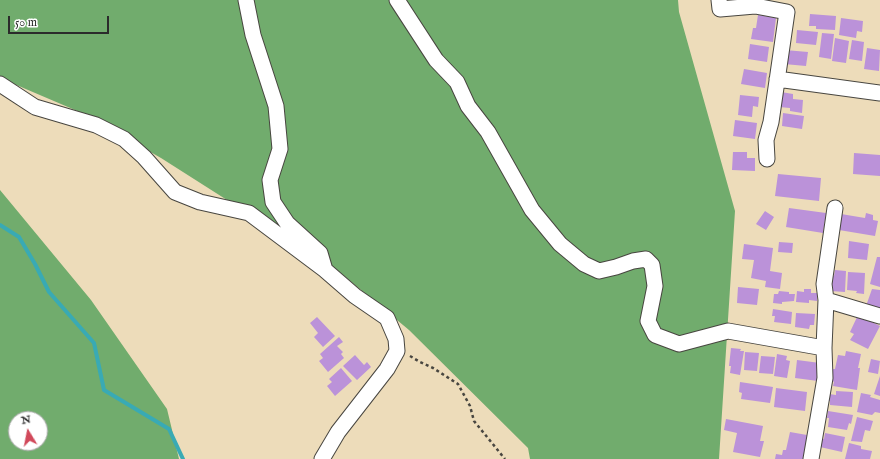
<!DOCTYPE html>
<style>
body{margin:0}
#map{position:relative;width:880px;height:459px;overflow:hidden;background:#eddcba;font-family:"IM FELL English",serif}
canvas{display:block}
.north{position:absolute;left:8px;top:411px;width:40px;height:40px;box-sizing:border-box;background:#fff;border:1px solid #aaa;border-radius:50%;rotate:350deg;font-size:11px;font-weight:700;line-height:16px;text-align:center;color:#2b2b2b}
.north::after{content:'';display:block;margin:auto;width:14px;height:18px;background:#d1495b;clip-path:polygon(50% 0,100% 100%,50% 72%,0 100%)}
.scale{position:absolute;left:8px;top:16px;width:101px;height:18px;box-sizing:border-box;border:2px solid #2b2b2b;border-top:0;padding-left:5px;font-size:12px;line-height:14px;white-space:nowrap;color:#2b2b2b;-webkit-text-stroke:3px #fff;paint-order:stroke}
</style>
<div id="map">
<canvas width="880" height="459"></canvas>
<div class="north">N</div>
<div class="scale">50 m</div>
</div>
<script>
const context = document.querySelector('canvas').getContext('2d');
context.lineJoin = 'round';
function paint(path, color) {
  context.fillStyle = color;
  context.fill(path, 'evenodd');
}
function toPath(rows) {
  const path = new Path2D();
  for (const r of rows) {
    path.moveTo(r[0], r[1]);
    for (let i = 2; i < r.length; i += 2) path.lineTo(r[i], r[i + 1]);
  }
  return path;
}
function trace(path, color, width, dash) {
  context.strokeStyle = color;
  context.lineWidth = width;
  context.lineCap = dash ? 'butt' : 'round';
  context.setLineDash(dash || []);
  context.stroke(path);
}
paint(toPath([
 [0,0,678,0,679,12,735,211,719,459,530,459,528,448,409,330,337,270,161,158,82,113,0,78],
 [0,190,91,300,167,409,179,459,0,459],
 [16,419,40,419,40,443,16,443]
]), '#71ac6d');
trace(toPath([
 [0,225,19,237,35,264,49,292,94,343,104,390,169,429,183,459]
]), '#39aab4', 4);
paint(toPath([
 [810,14,836,16,835,30,816,29,816,26,809,26],
 [758,15,776,18,773,42,751,39,753,28,756,28],
 [841,18,863,21,862,32,857,31,856,38,839,35],
 [797,30,818,32,816,45,796,43],
 [822,33,834,34,831,59,819,57],
 [835,38,849,41,846,63,832,61],
 [852,40,864,42,862,61,849,59],
 [750,44,769,47,767,62,748,59],
 [867,48,880,50,879,71,864,69],
 [785,50,808,52,806,66,784,64],
 [744,69,767,73,765,88,741,84],
 [781,92,793,94,793,99,803,100,802,113,790,111,790,108,779,107],
 [740,95,759,97,758,107,753,106,752,117,738,115],
 [783,113,804,116,802,129,782,126],
 [735,120,757,123,755,139,733,136],
 [733,152,747,152,747,158,755,158,755,171,732,170],
 [854,153,880,155,880,176,853,174],
 [778,174,821,178,819,201,775,196],
 [789,208,826,213,823,233,786,227],
 [765,211,774,217,766,230,756,224],
 [866,213,873,215,873,220,878,221,875,236,839,230,841,214,865,218],
 [849,241,869,244,867,260,848,258],
 [779,242,793,243,792,253,778,252],
 [744,244,773,248,770,271,782,273,780,289,765,287,766,281,751,278,754,260,742,259],
 [877,257,880,257,880,287,870,284],
 [835,270,846,271,845,292,830,291,831,276,834,276],
 [848,272,865,273,864,294,856,293,857,291,847,290],
 [738,287,759,289,757,305,737,303],
 [804,289,811,289,811,293,817,293,817,301,809,300,809,303,796,302,797,291,804,292],
 [872,289,880,290,880,310,866,306],
 [779,291,789,292,789,294,795,294,794,301,782,302,782,304,773,303,774,294,778,294],
 [773,309,792,312,791,324,774,322,775,316,772,316],
 [796,313,815,314,814,325,810,325,809,329,795,327],
 [858,315,880,326,868,349,850,340,854,334,850,332],
 [317,317,335,336,323,347,314,337,318,333,310,323],
 [339,337,343,342,337,346,343,352,341,354,344,358,328,372,319,361,323,358,320,354],
 [731,348,741,349,740,351,744,351,740,375,730,373,731,366,729,366],
 [846,351,861,354,858,368,860,368,857,390,833,386,834,382,831,380,833,369,835,369,838,355,845,356],
 [745,352,759,353,757,371,744,370],
 [777,354,787,356,786,360,790,361,787,378,774,376],
 [355,355,364,365,367,362,371,367,357,380,343,366],
 [761,356,775,357,773,374,759,373],
 [871,359,880,361,878,374,868,372],
 [797,360,820,363,818,381,795,378],
 [341,368,352,381,335,396,327,386,332,382,329,379],
 [880,376,880,396,874,394],
 [740,382,773,387,770,403,741,399,742,393,739,392],
 [776,388,807,392,805,411,774,407],
 [836,391,853,392,852,407,830,405,830,401,828,401,829,394,836,395],
 [861,393,871,395,870,397,880,400,880,413,875,412,872,415,857,412],
 [828,411,853,415,851,424,849,423,847,430,828,427,829,418,827,418],
 [857,417,873,421,870,431,865,430,862,442,851,441],
 [726,419,763,426,760,441,764,441,760,457,733,452,737,433,724,430],
 [790,432,807,435,803,459,775,459,776,454,782,455,783,450,786,450],
 [825,433,845,437,842,452,820,447,822,438,824,439],
 [849,443,861,446,861,449,872,451,870,459,845,459]
]), '#bb92d9');
const minor = toPath([
 [246,0,253,35,276,106,280,149,270,180,273,202,287,223,320,253,325,270],
 [397,0,436,60,457,82,468,106,488,132,532,210,560,244,584,264,599,271,616,267,633,261,646,259,652,265,655,286,648,321,655,335,679,344,728,331,824,348],
 [719,0,720,9,755,6,787,12,771,122,766,140,767,159],
 [777,79,880,93],
 [0,84,35,107,96,125,124,139,144,157,175,192,200,202,249,213,325,270,355,296,387,318,396,339,397,351,387,369,338,432,322,459],
 [826,300,880,316],
 [811,459,825,378,824,348,826,300,824,284,835,208]
]);
trace(minor, '#484640', 17);
trace(toPath([
 [410,356,420,362,433,368,458,384,470,406,474,421,505,459]
]), '#484640', 2.5, [3, 3]);
trace(minor, '#fff', 15);
</script>
